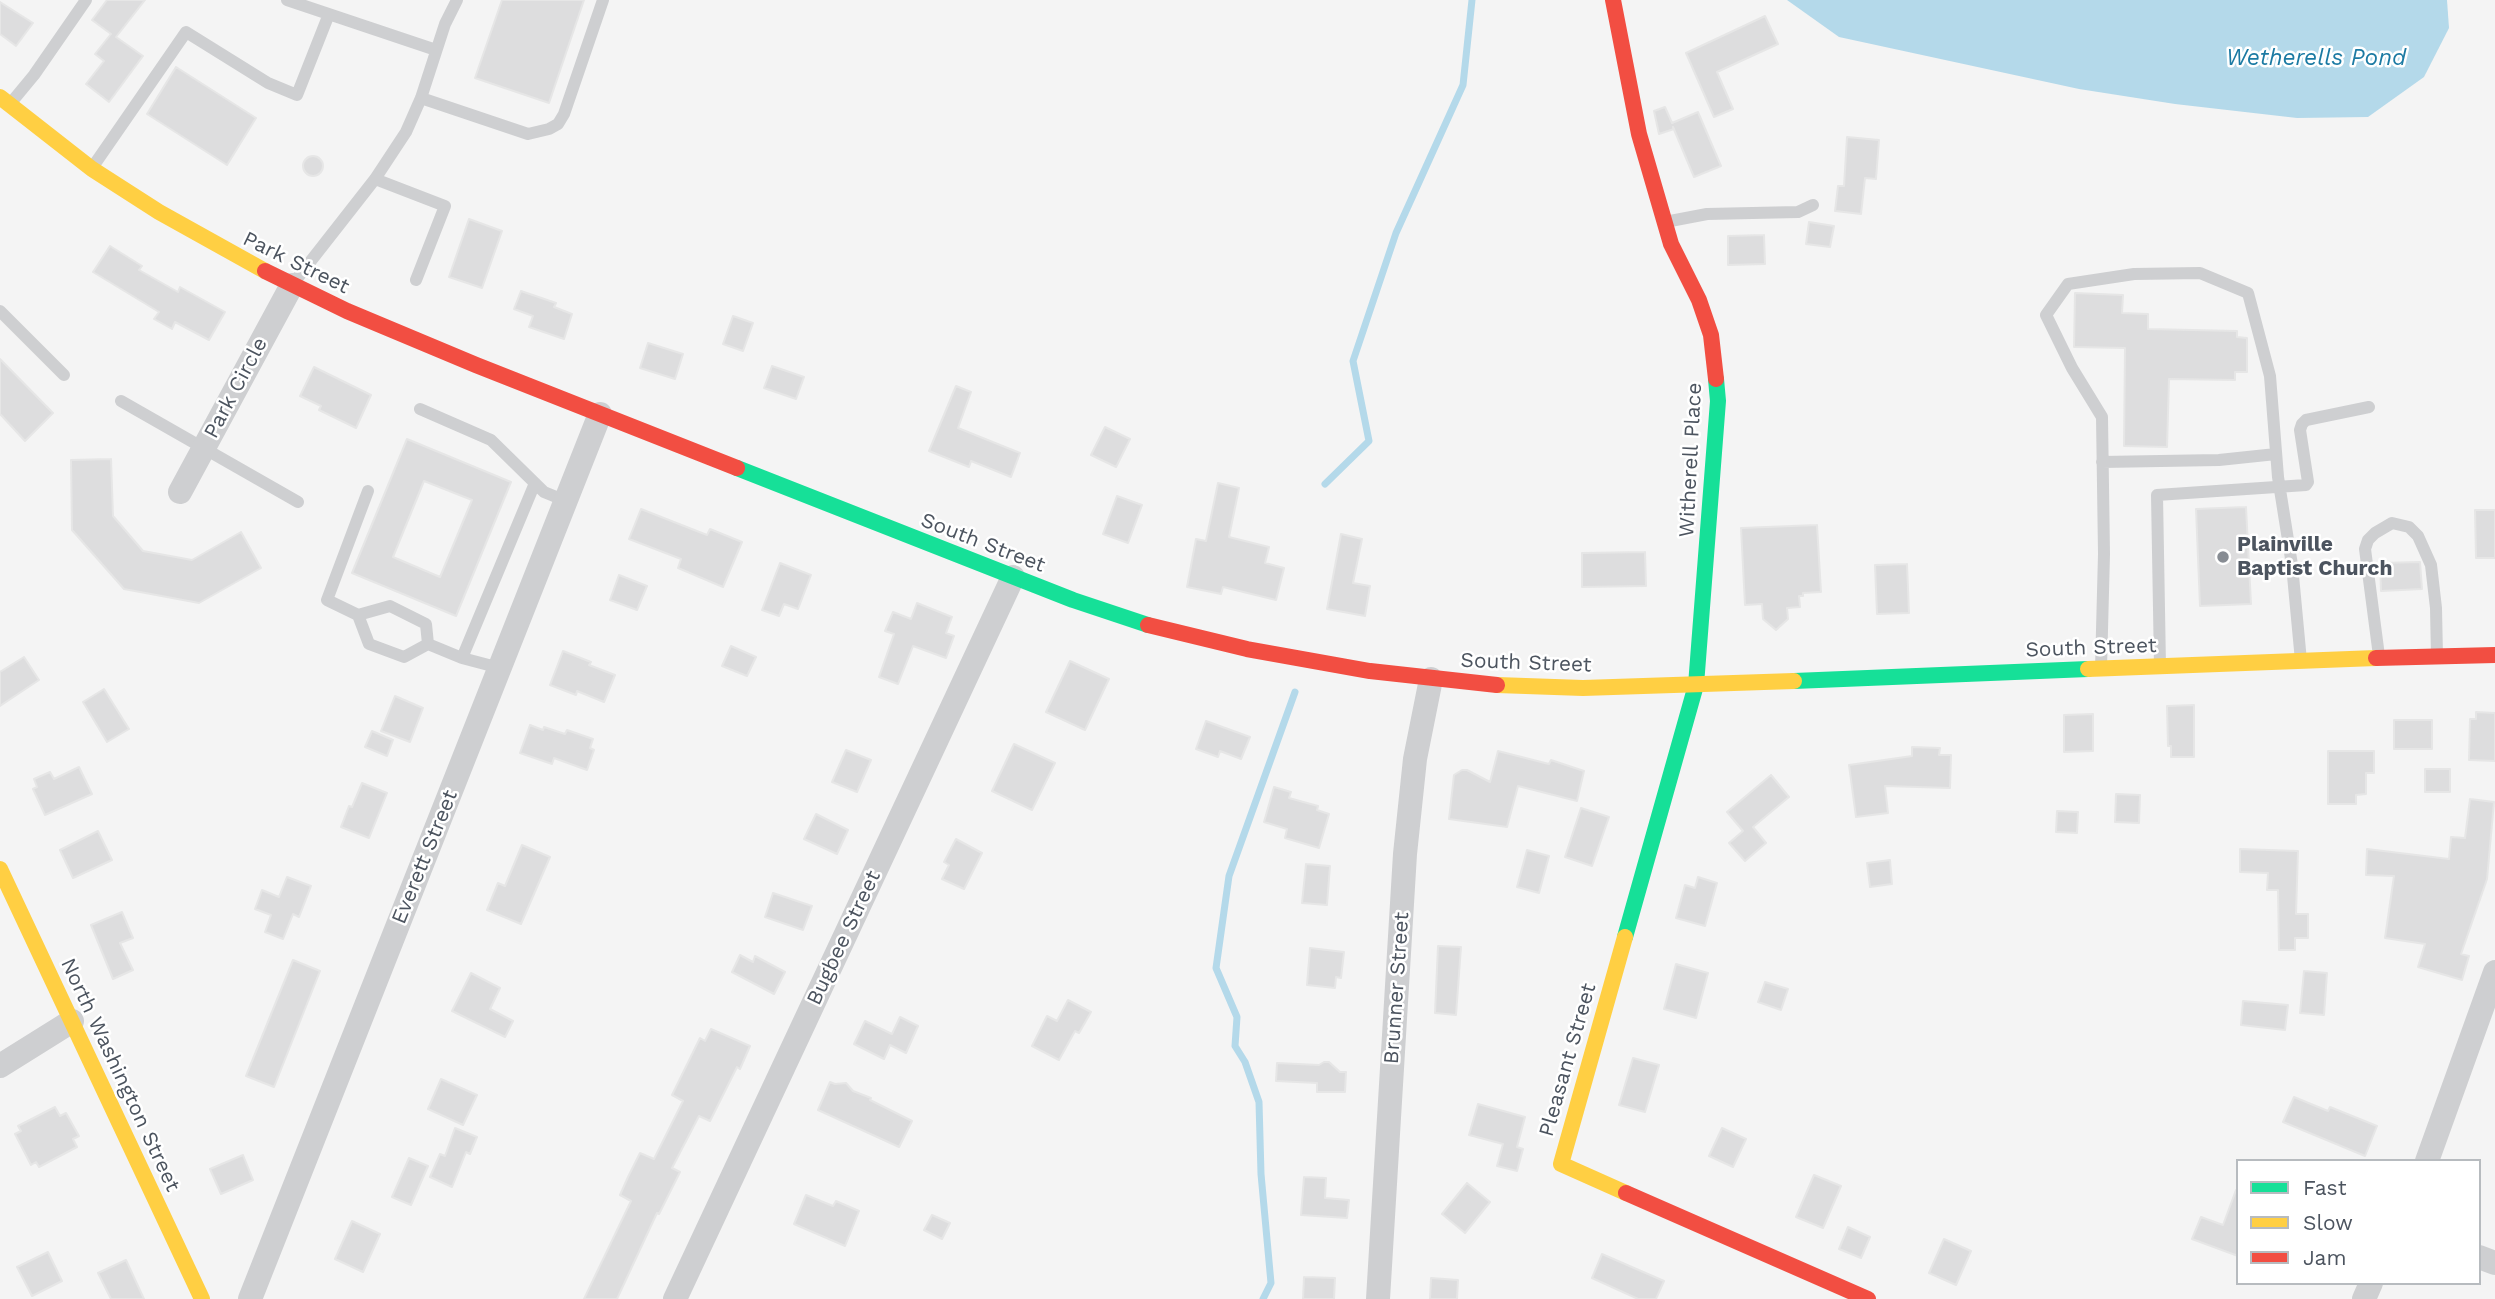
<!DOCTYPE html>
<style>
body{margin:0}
#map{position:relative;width:2495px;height:1299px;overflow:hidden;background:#f4f4f4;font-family:"Work Sans",sans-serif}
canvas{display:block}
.legend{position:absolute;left:2236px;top:1159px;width:245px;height:126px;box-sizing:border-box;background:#fff;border:2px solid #b7bbbf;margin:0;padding:9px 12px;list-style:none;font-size:21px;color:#4c545f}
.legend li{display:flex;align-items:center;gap:14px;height:35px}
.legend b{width:35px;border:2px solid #b7bbbf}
</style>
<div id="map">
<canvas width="2495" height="1299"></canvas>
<ul class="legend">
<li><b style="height:9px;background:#16e098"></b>Fast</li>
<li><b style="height:9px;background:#ffcf43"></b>Slow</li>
<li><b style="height:9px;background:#f24e42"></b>Jam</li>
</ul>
</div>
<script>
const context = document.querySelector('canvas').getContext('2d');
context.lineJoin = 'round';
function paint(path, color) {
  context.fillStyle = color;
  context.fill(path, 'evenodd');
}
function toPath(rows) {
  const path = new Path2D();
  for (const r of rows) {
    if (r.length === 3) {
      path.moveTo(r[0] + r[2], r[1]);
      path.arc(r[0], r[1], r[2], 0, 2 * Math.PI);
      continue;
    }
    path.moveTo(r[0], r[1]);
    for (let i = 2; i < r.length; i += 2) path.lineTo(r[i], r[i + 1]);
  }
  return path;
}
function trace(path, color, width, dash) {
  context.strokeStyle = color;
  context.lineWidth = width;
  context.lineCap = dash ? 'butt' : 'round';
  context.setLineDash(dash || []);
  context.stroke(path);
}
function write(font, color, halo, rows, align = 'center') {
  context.font = font + ' "Work Sans",sans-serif';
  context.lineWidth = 5;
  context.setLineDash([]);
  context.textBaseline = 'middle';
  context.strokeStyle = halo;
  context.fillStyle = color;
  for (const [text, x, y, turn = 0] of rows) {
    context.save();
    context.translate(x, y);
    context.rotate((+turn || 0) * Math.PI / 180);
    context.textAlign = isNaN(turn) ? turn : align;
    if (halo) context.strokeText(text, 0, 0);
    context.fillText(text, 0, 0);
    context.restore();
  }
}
paint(toPath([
 [1787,0,2447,0,2449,28,2424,77,2368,117,2297,118,2175,104,2079,89,1839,37]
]), '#b4d9ea');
trace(toPath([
 [1325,484,1369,441,1353,361,1396,233,1463,85,1472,0],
 [1263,1299,1271,1283,1261,1174,1259,1102,1245,1062,1235,1046,1237,1017,1216,968,1229,876,1295,692]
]), '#b4d9ea', 7);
const building = toPath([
 [107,0,145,0,116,37,143,56,109,102,86,84,104,61,95,54,111,34,92,20,107,0],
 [502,0,584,0,549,103,475,78,502,0],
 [0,2,33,23,16,46,0,34,0,2],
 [1765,16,1778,44,1717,72,1733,109,1714,117,1686,53,1765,16],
 [176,67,256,118,227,165,147,114,176,67],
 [1665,107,1672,123,1698,112,1721,166,1694,177,1673,127,1674,129,1659,134,1654,111,1665,107],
 [1847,137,1879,140,1876,179,1865,178,1861,214,1835,211,1838,186,1844,186,1847,137],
 [313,166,10],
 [469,219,502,231,482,288,449,277,469,219],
 [1809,222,1834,226,1830,247,1806,244,1809,222],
 [1764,235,1765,264,1728,265,1728,236,1764,235],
 [110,246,142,266,139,270,178,292,180,287,225,312,209,340,175,322,172,329,154,319,159,312,93,272,110,246],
 [521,291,556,303,554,307,572,314,564,339,529,327,533,316,514,309,521,291],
 [2075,293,2123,295,2122,313,2148,314,2148,329,2237,331,2237,337,2247,338,2247,372,2235,372,2235,380,2169,379,2167,447,2124,446,2125,348,2074,347,2075,293],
 [733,316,753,323,743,351,723,344,733,316],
 [648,343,683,354,675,379,640,368,648,343],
 [0,359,53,413,25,441,0,414,0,359],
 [772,366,804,377,796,399,764,388,772,366],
 [314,367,371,395,356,428,319,410,321,406,300,396,314,367],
 [956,386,971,392,958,428,1020,453,1011,477,971,461,969,467,929,451,956,386],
 [1105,427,1130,439,1116,467,1091,455,1105,427],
 [407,439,511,482,456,616,352,573,407,439],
 [424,481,472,500,440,577,393,557,424,481],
 [111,459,113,516,143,551,192,560,241,532,261,568,199,603,124,589,72,530,71,460,111,459],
 [1218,483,1239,488,1229,537,1269,547,1265,563,1284,568,1276,600,1223,587,1221,594,1187,587,1196,539,1206,541,1218,483],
 [1117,496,1142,505,1128,543,1103,534,1117,496],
 [2246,507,2251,604,2200,606,2196,509,2246,507],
 [641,509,707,535,710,529,742,542,723,587,678,568,681,559,629,539,641,509],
 [2475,510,2495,510,2495,558,2476,558,2475,510],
 [1817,525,1821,592,1803,593,1803,596,1799,596,1800,607,1787,608,1788,619,1776,630,1763,619,1762,604,1745,605,1741,528,1817,525],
 [1341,534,1362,539,1353,583,1370,586,1365,616,1327,609,1341,534],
 [1645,552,1646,586,1582,587,1582,553,1645,552],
 [780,563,811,575,798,609,784,604,779,616,762,610,780,563],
 [2380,563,2420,562,2422,589,2381,591,2380,563],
 [1907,564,1909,613,1877,614,1875,565,1907,564],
 [619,575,647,586,637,610,610,600,619,575],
 [917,603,952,617,946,633,954,636,946,658,913,646,898,684,879,677,894,634,885,631,893,612,911,619,917,603],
 [731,646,756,657,747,676,722,666,731,646],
 [563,651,591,662,589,665,615,675,604,702,577,691,576,695,550,685,563,651],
 [24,657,39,680,0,706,0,672,24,657],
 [1070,661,1109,679,1085,730,1046,712,1070,661],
 [104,689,129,729,107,742,83,702,104,689],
 [395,696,423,708,410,742,381,731,395,696],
 [2194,705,2194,757,2171,757,2171,746,2168,746,2167,706,2194,705],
 [2476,712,2495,713,2495,761,2469,760,2470,719,2476,719,2476,712],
 [2093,714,2093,751,2064,752,2064,715,2093,714],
 [2394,720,2432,720,2432,749,2394,749,2394,720],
 [1206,721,1250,737,1241,759,1220,751,1218,757,1196,749,1206,721],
 [530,725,543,730,544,727,565,734,567,730,593,739,590,748,594,750,587,770,554,758,552,764,520,753,530,725],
 [372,731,393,740,387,756,365,747,372,731],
 [1014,744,1055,763,1032,810,992,791,1014,744],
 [1912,747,1940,748,1939,755,1951,755,1950,788,1885,786,1888,813,1856,817,1849,765,1912,756,1912,747],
 [846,750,871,760,857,792,832,782,846,750],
 [1498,751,1549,764,1551,760,1584,771,1577,801,1518,786,1507,827,1449,819,1454,775,1462,770,1467,770,1490,782,1498,751],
 [2328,751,2374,751,2374,773,2366,773,2366,794,2356,795,2356,804,2328,804,2328,751],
 [79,767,92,794,45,815,33,789,37,787,34,779,50,772,54,779,79,767],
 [2425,769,2450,769,2450,792,2425,792,2425,769],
 [1771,775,1789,797,1753,827,1766,843,1745,861,1729,843,1743,831,1727,812,1771,775],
 [362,783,387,793,369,838,341,827,349,806,352,807,362,783],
 [1274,787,1291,792,1289,798,1318,806,1317,810,1329,814,1319,848,1285,838,1287,829,1264,822,1274,787],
 [2116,794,2140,795,2139,823,2115,822,2116,794],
 [2470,799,2494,802,2487,879,2461,954,2469,956,2462,980,2418,967,2425,944,2385,938,2394,876,2366,875,2367,849,2449,859,2451,837,2465,838,2470,799],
 [1581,808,1609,817,1592,866,1565,857,1581,808],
 [2057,811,2078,812,2077,833,2056,832,2057,811],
 [816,814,848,830,837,854,804,839,816,814],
 [98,831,112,860,73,878,60,850,98,831],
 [956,839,982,853,964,889,942,879,949,865,944,862,956,839],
 [522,845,550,857,521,924,487,910,498,883,505,886,522,845],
 [2240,849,2298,851,2296,914,2308,914,2308,938,2295,938,2295,950,2279,950,2278,890,2267,890,2268,873,2240,872,2240,849],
 [1527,850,1549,856,1539,893,1517,887,1527,850],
 [1890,860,1892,884,1870,887,1867,863,1890,860],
 [1306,864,1330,866,1327,905,1302,903,1306,864],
 [287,877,311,886,299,917,293,914,283,939,265,932,271,915,255,909,262,890,279,897,287,877],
 [1698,877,1717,883,1705,926,1676,918,1685,885,1695,888,1698,877],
 [773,893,812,906,803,930,765,917,773,893],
 [122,912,133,938,120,943,133,970,113,979,91,925,122,912],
 [1438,946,1461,947,1456,1015,1435,1013,1438,946],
 [1310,948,1344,952,1341,978,1336,977,1335,988,1307,985,1310,948],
 [740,955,753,962,755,956,785,972,774,994,732,972,740,955],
 [293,960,320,971,274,1087,246,1076,293,960],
 [1676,964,1708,973,1696,1018,1664,1009,1676,964],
 [2304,971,2327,973,2324,1015,2300,1013,2304,971],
 [471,973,500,988,490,1009,513,1021,505,1037,452,1011,471,973],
 [1765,982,1788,989,1781,1010,1758,1002,1765,982],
 [1068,1000,1091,1012,1079,1033,1075,1031,1059,1060,1032,1046,1047,1016,1057,1021,1068,1000],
 [2243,1001,2288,1005,2285,1030,2241,1025,2243,1001],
 [900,1017,918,1026,906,1053,890,1045,884,1059,854,1044,865,1021,892,1034,900,1017],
 [711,1029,750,1046,740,1069,737,1067,710,1121,699,1116,672,1168,680,1172,659,1214,657,1213,617,1299,584,1299,631,1201,620,1195,628,1177,640,1153,654,1159,683,1101,672,1095,700,1038,705,1041,711,1029],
 [1633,1058,1659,1065,1645,1112,1619,1105,1633,1058],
 [1324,1062,1329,1062,1340,1072,1346,1072,1345,1092,1317,1092,1317,1083,1276,1081,1277,1063,1319,1065,1324,1062],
 [441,1079,477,1095,463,1125,428,1109,441,1079],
 [830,1082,835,1084,846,1083,853,1091,871,1098,870,1100,912,1121,899,1147,818,1110,830,1082],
 [2294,1097,2328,1111,2330,1107,2377,1126,2365,1156,2283,1122,2294,1097],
 [1478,1104,1525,1117,1517,1147,1523,1149,1517,1171,1497,1166,1503,1144,1469,1135,1478,1104],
 [55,1107,60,1116,66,1113,79,1136,73,1139,77,1147,39,1167,36,1162,31,1165,15,1134,21,1131,18,1126,55,1107],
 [455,1128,477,1137,470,1154,466,1152,452,1187,430,1177,440,1154,445,1156,455,1128],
 [1722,1128,1746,1139,1733,1167,1709,1156,1722,1128],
 [243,1155,253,1180,221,1194,210,1169,243,1155],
 [409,1158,428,1166,411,1205,392,1197,409,1158],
 [1814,1175,1841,1186,1823,1228,1796,1217,1814,1175],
 [1304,1177,1326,1178,1325,1198,1349,1200,1347,1218,1301,1215,1304,1177],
 [1467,1183,1490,1202,1465,1233,1442,1214,1467,1183],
 [2236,1190,2238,1191,2238,1256,2192,1239,2201,1217,2223,1225,2236,1190],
 [806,1195,833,1206,836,1201,859,1211,845,1246,794,1224,806,1195],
 [932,1215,950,1223,942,1239,924,1230,932,1215],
 [352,1221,380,1234,363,1272,335,1259,352,1221],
 [1848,1227,1870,1237,1861,1258,1839,1249,1848,1227],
 [1944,1239,1971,1251,1956,1285,1929,1273,1944,1239],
 [48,1252,62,1281,32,1296,17,1267,48,1252],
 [1602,1254,1664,1281,1656,1299,1638,1299,1592,1278,1602,1254],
 [126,1260,144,1299,111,1299,98,1273,126,1260],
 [1304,1277,1335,1278,1334,1299,1303,1299,1304,1277],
 [1431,1278,1458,1280,1457,1299,1430,1299,1431,1278]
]);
paint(building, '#ddddde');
trace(building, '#e6e6e6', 2);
trace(toPath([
 [287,0,436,50],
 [421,98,528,134,549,129,558,124,564,114,603,0],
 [10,104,34,75,86,0],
 [92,168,186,32,268,83,297,95,329,14],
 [375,179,445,206,416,280],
 [1665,222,1707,214,1798,212,1813,205],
 [292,285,375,179,406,132,421,98,445,24,457,0],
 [0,311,64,375],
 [121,401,298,502],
 [420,409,491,440,544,492,566,501],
 [2102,462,2219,460,2276,454],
 [368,491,327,600,358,615,390,606,426,624,428,644],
 [358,615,369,644,404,657,428,644],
 [428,644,462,658,500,668],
 [2379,656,2365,549,2368,540,2375,533,2392,523,2409,527,2418,536,2431,565,2436,608,2437,656],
 [462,658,535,483],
 [2160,666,2157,495,2306,485,2308,482,2300,430,2302,424,2306,420,2369,407],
 [2101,668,2104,554,2102,417,2072,368,2046,315,2068,284,2134,274,2200,273,2248,293,2270,376,2278,477,2292,565,2301,661]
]), '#cecfd1', 12);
trace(toPath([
 [180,492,292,285],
 [0,1066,72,1021],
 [2427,1161,2495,972],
 [2479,1257,2495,1263],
 [250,1299,600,414],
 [675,1299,1013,577],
 [1378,1299,1405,854,1415,759,1431,679],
 [2364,1299,2371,1283]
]), '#cecfd1', 24);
trace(toPath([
 [737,468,1073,600,1148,625],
 [1794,681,2088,669],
 [1625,937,1696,685,1718,401,1716,379]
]), '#16e098', 16);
trace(toPath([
 [0,97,92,169,159,212,265,271],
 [2088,669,2376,658],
 [1497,685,1583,688,1794,681],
 [0,869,202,1299],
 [1625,937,1561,1164,1626,1193]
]), '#ffcf43', 16);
trace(toPath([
 [1613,0,1639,134,1671,244,1699,300,1711,335,1716,379],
 [265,271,347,311,476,365,737,468],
 [1148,625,1247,649,1370,671,1497,685],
 [2376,658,2495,655],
 [1626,1193,1868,1299]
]), '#f24e42', 16);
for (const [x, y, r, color] of [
 [2223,557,7,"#878c93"]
]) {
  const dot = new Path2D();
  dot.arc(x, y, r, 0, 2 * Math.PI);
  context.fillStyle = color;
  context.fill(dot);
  trace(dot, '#fff', 2.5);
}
write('21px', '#4c545f', '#fff', [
 ["Park Street",296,263,26],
 ["Park Circle",236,388,-62],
 ["Witherell Place",1691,460,-87],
 ["South Street",983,543,21],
 ["South Street",2091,648,-2],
 ["South Street",1526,663,2],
 ["Everett Street",425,857,-68],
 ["Bugbee Street",844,938,-65],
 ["Brunner Street",1397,988,-86],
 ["Pleasant Street",1568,1060,-74],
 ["North Washington Street",120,1075,65]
]);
write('bold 21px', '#4c545f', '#fff', [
 ["Plainville",2237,545],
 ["Baptist Church",2237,569]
], 'left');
write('italic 23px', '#1b7aa3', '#fff', [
 ["Wetherells Pond",2316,58]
]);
</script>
